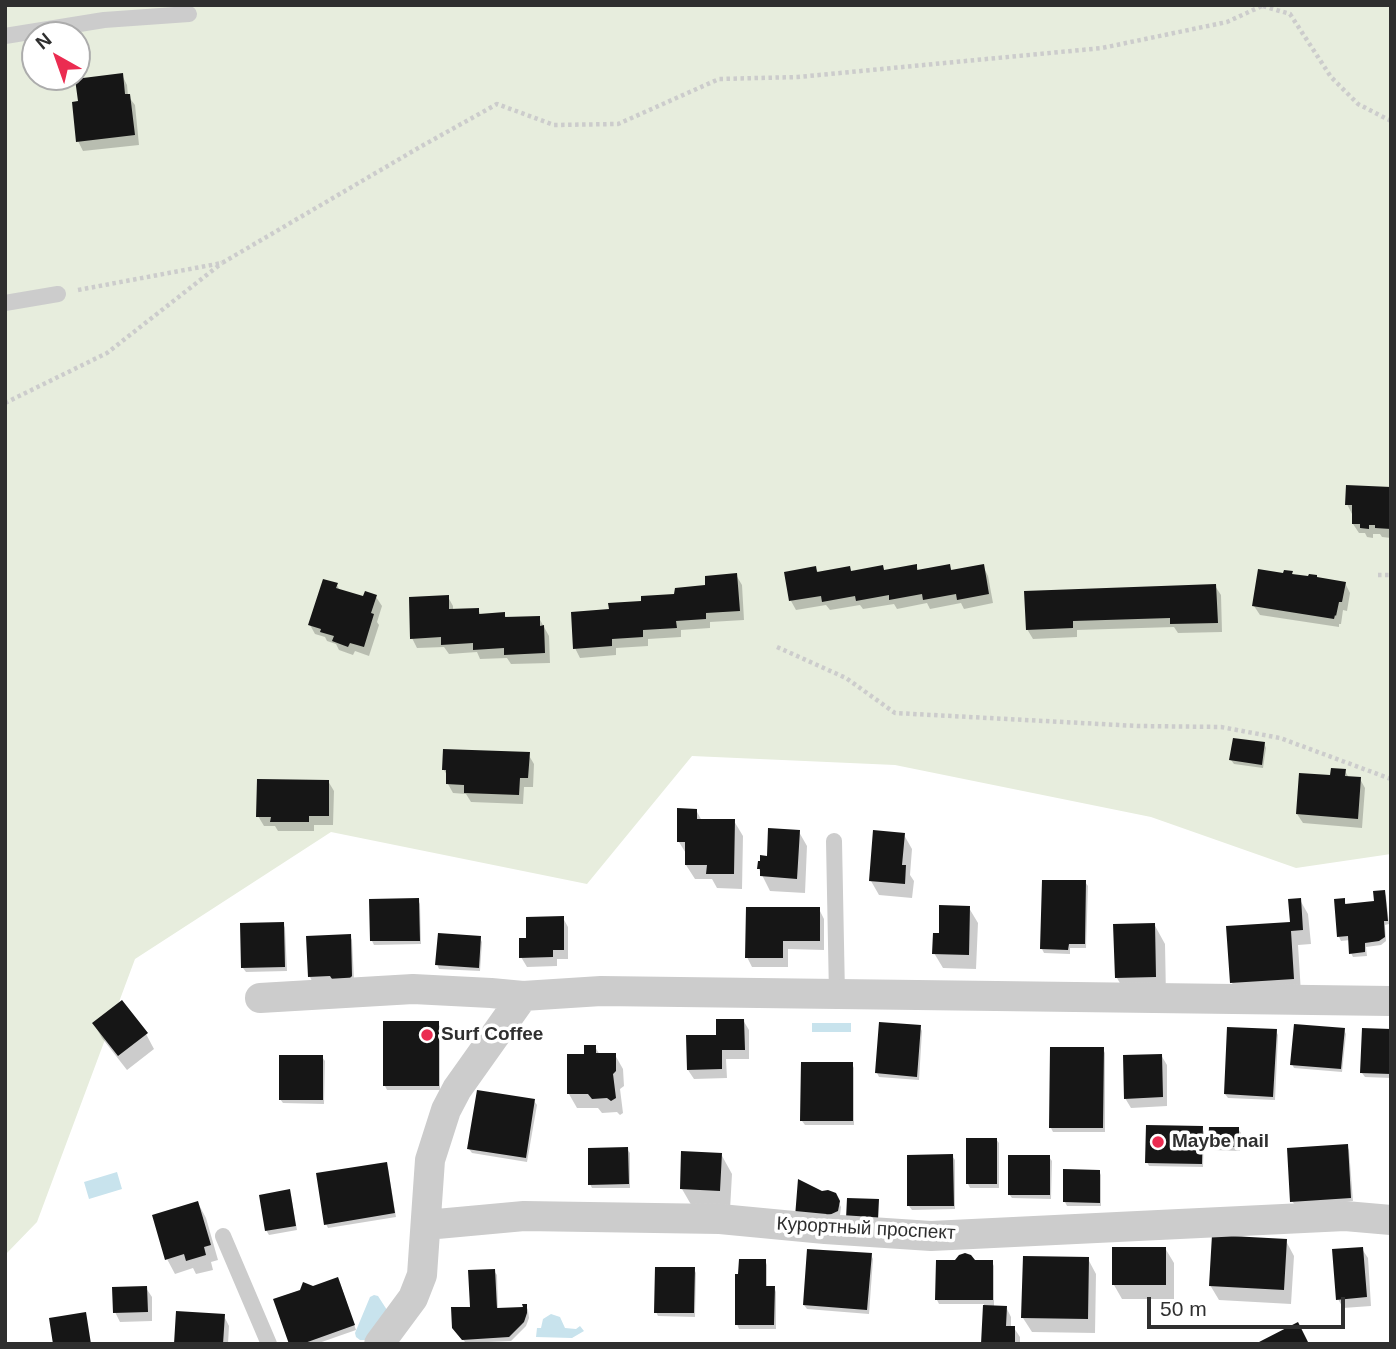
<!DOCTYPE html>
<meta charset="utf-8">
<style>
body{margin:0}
#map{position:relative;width:1396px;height:1349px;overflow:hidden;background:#fff;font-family:Arial,sans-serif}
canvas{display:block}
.frame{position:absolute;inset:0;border:7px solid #2f2f2f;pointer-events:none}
.north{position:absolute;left:21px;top:21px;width:70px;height:70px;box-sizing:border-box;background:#fff;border:2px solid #acacac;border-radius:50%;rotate:320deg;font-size:19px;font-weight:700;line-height:28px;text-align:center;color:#2f2f2f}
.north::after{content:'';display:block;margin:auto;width:24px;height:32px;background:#eb2c51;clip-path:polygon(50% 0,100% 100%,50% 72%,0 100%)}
.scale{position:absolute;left:1147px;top:1297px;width:198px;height:32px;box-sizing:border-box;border:4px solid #2f2f2f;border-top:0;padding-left:9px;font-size:21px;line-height:24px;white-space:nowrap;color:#2f2f2f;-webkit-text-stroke:5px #fff;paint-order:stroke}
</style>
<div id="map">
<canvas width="1396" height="1349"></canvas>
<div class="frame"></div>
<div class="north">N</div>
<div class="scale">50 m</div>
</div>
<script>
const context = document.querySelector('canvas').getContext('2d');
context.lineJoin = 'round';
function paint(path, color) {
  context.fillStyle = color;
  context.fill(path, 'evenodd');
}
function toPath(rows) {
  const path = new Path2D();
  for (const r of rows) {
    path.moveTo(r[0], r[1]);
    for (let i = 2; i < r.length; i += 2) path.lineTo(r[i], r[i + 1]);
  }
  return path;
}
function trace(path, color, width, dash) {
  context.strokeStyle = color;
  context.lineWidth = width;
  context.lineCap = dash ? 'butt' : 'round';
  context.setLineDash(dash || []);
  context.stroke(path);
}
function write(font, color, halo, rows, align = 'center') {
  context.font = font + ' Arial,sans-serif';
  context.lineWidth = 7;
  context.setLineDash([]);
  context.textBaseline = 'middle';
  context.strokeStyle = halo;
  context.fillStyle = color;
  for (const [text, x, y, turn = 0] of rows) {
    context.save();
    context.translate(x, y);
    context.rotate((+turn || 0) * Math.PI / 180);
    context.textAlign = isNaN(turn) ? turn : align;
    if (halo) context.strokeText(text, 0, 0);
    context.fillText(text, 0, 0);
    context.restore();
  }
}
paint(toPath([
 [5,5,1391,5,1391,854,1296,868,1151,817,895,765,692,756,587,884,331,832,135,959,37,1222,5,1255],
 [35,35,77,35,77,77,35,77]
]), '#e7eddd');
paint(toPath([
 [812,1023,851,1023,851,1032,812,1032],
 [117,1172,122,1189,89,1199,84,1182],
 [374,1295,378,1296,387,1310,387,1313,365,1340,360,1340,356,1337,355,1333,370,1297],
 [551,1314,560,1317,565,1328,576,1329,580,1326,584,1331,572,1338,536,1337,537,1328,541,1328,543,1319]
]), '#c8e3ed');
paint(toPath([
 [122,75,127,85,128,96,135,105,139,145,83,151,78,141,79,102],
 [1391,489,1391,538,1382,537,1380,534,1373,534,1373,538,1367,537,1365,533,1359,533,1353,524,1352,514,1347,504],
 [916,566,919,571,949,566,953,572,983,566,988,576,993,603,964,609,961,603,930,609,927,603,897,609,894,604,863,609,860,605,830,610,826,605,796,610,791,601,815,568,819,573,885,571],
 [1292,573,1293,576,1345,583,1350,593,1347,611,1343,610,1341,624,1339,624,1339,627,1260,615,1254,606],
 [736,575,742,585,744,620,710,622,710,628,681,630,681,637,648,639,648,646,616,648,616,655,580,658,575,648,610,611,707,587],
 [337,585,340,591,364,599,376,597,382,606,377,622,379,625,369,656,355,651,353,655,339,650,336,644,327,641,325,637,315,634,310,625],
 [1215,586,1221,595,1222,632,1178,633,1174,627,1077,630,1077,637,1033,639,1027,629],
 [448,597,453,606,453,611,478,610,481,615,504,614,507,619,539,618,549,636,550,663,511,664,507,658,480,659,477,652,449,654,444,647,417,648,412,638],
 [1264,743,1266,748,1263,768,1234,764,1231,760],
 [528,754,534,764,533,787,524,787,523,804,471,802,466,794,453,793,448,784,448,777,444,770],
 [1345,771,1349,778,1360,779,1365,788,1362,828,1303,823,1297,814,1332,777],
 [328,781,334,791,333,825,314,825,314,831,278,831,275,826,264,826,258,816],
 [696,810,702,821,734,821,743,836,742,889,717,888,712,879,695,879,686,865,687,855,679,842],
 [799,832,807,846,805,893,770,891,759,869,768,858],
 [904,835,912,849,910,875,914,881,912,898,879,895,871,881],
 [1085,882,1088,886,1086,948,1070,948,1070,954,1044,953,1042,949],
 [1384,892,1386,896,1389,924,1385,925,1386,941,1381,945,1366,947,1367,956,1353,957,1351,953,1350,940,1341,941,1339,937,1344,900,1346,904,1376,903],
 [418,900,420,904,421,944,374,945,372,941],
 [1300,900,1308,914,1311,944,1298,945,1301,993,1240,997,1232,983,1292,923],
 [969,908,978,923,976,969,943,968,934,953,940,935],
 [819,909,824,919,824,950,788,949,788,967,752,967,747,957],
 [563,918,568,927,568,959,557,959,557,966,527,967,521,957,528,940],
 [283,923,285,928,287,971,246,972,243,968],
 [1154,924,1165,944,1166,996,1128,997,1117,978],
 [350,936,352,940,354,980,312,981,310,977,308,938],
 [480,938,482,942,480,971,439,969,437,964],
 [743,1020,749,1030,749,1059,726,1059,727,1078,694,1079,688,1070,718,1036],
 [438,1023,440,1027,440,1090,387,1090,385,1086],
 [94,1024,146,1034,154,1049,127,1070,102,1038],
 [920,1027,922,1031,919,1080,879,1077,877,1073],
 [1344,1030,1346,1034,1342,1072,1294,1068,1292,1064],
 [1391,1030,1391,1078,1365,1077,1362,1073],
 [1276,1031,1278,1035,1275,1100,1228,1098,1225,1094],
 [595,1047,600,1055,615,1055,623,1069,624,1086,620,1089,623,1113,620,1115,617,1112,602,1113,598,1108,577,1108,569,1094,586,1055],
 [1103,1049,1105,1053,1105,1132,1053,1132,1051,1128],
 [1161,1055,1167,1065,1167,1106,1131,1108,1125,1098],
 [322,1057,325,1061,324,1104,283,1103,280,1099],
 [852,1064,854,1068,854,1125,805,1125,802,1121],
 [534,1101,537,1105,527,1162,472,1153,469,1149],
 [1202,1128,1204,1132,1203,1167,1149,1166,1147,1162],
 [1238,1129,1241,1133,1240,1151,1213,1150,1210,1146],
 [996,1139,999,1143,999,1188,970,1188,968,1184],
 [1347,1146,1349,1150,1353,1201,1295,1205,1292,1201],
 [627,1149,630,1153,630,1188,592,1188,590,1184],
 [721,1154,732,1174,730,1210,693,1208,682,1189],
 [952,1156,955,1160,955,1209,912,1210,909,1206],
 [1049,1157,1052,1161,1051,1199,1012,1198,1009,1194],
 [386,1164,388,1168,396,1217,328,1228,326,1224],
 [1099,1171,1101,1175,1101,1206,1067,1206,1065,1202],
 [289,1191,291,1195,297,1230,269,1235,266,1230],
 [822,1193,835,1195,841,1207,840,1215,828,1221],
 [198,1203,206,1218,218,1260,211,1262,213,1270,196,1274,193,1268,175,1274,167,1259],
 [1286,1241,1294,1256,1291,1304,1219,1300,1210,1285],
 [1165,1248,1174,1263,1174,1299,1122,1299,1114,1285],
 [1362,1249,1368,1258,1371,1306,1343,1308,1338,1299],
 [871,1255,873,1259,869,1314,807,1309,804,1305],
 [1088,1259,1096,1274,1095,1333,1032,1332,1023,1318],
 [765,1260,767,1265,767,1288,774,1287,776,1292,776,1329,739,1329,737,1324],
 [956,1262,992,1262,994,1266,994,1307,1006,1307,1011,1317,1011,1328,1014,1328,1020,1337,1020,1344,983,1344,984,1304,939,1304,937,1300],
 [694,1269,696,1273,695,1317,658,1316,656,1312],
 [494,1271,497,1275,498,1310,525,1309,526,1306,528,1310,529,1318,526,1326,511,1341,466,1343,456,1332],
 [340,1283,356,1330,316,1344,291,1344,301,1292],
 [146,1288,152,1297,152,1321,120,1322,115,1312],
 [224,1316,229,1326,228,1344,176,1344]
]), '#0003');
paint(toPath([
 [123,73,125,94,130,94,135,135,76,142,72,102,78,101,75,79],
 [1346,485,1391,487,1391,529,1375,528,1375,525,1369,525,1369,529,1360,528,1360,524,1352,524,1352,505,1345,505],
 [917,564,917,570,950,564,951,570,984,564,989,594,957,600,956,594,923,600,922,594,889,600,889,595,856,601,855,596,822,602,821,596,789,601,784,572,816,566,817,572,850,566,851,571,883,565,884,570],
 [1258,569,1283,573,1284,570,1293,571,1292,574,1308,576,1309,574,1317,575,1317,577,1346,582,1342,602,1339,602,1336,616,1335,615,1334,619,1252,606],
 [737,573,740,611,706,613,706,619,676,621,677,628,643,630,643,637,612,639,612,646,573,649,571,612,609,609,608,603,641,601,641,596,674,594,675,588,705,585,705,576],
 [323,579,338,583,336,588,363,596,365,591,377,595,371,613,374,614,364,647,350,643,348,647,332,641,334,636,320,632,321,629,308,625],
 [1216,584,1218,623,1170,624,1170,618,1073,621,1073,628,1026,630,1024,591],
 [449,595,449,609,479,608,479,614,505,612,505,617,540,616,540,626,544,625,545,653,504,655,504,648,473,650,473,643,441,645,441,637,410,639,409,597],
 [1233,738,1265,742,1262,765,1229,760],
 [443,749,530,752,528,778,520,778,519,795,464,793,464,785,446,784,446,770,442,770],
 [1331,768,1346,769,1345,776,1361,777,1358,819,1296,814,1299,773,1330,775],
 [257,779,329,780,329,816,309,816,309,822,270,822,271,817,256,817],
 [677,808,697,809,697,819,735,819,734,874,706,874,707,865,685,865,685,842,677,842],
 [768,828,800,830,797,879,760,876,760,869,757,869,758,861,760,861,760,855,767,856],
 [873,830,905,833,902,865,906,865,905,884,869,881],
 [1042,880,1086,880,1085,944,1069,944,1068,950,1040,949],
 [1385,890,1388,921,1384,921,1385,937,1379,941,1365,943,1365,952,1349,954,1348,936,1337,937,1334,899,1345,898,1345,904,1374,901,1373,891],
 [419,898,420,941,370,941,369,899],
 [1301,898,1303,930,1291,931,1294,979,1230,983,1226,926,1290,922,1288,899],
 [939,905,970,906,969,955,932,954,933,933,939,933],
 [746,907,820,907,820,941,783,941,783,958,745,958],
 [564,916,564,950,553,950,553,957,519,958,519,938,526,938,526,917],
 [284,922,285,967,241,968,240,923],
 [1155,923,1156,977,1115,978,1113,924],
 [438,933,481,936,479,968,435,965],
 [351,934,352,976,347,981,334,982,330,976,308,977,306,936],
 [122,1000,148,1033,118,1056,92,1023],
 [716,1019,744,1019,745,1050,722,1050,722,1069,687,1070,686,1035,716,1035],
 [383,1021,439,1021,439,1086,383,1086],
 [879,1022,921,1025,917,1077,875,1073],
 [1294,1024,1345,1028,1341,1069,1290,1065],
 [1227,1027,1277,1029,1273,1097,1224,1094],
 [1362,1028,1391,1029,1391,1074,1360,1073],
 [584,1045,596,1045,596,1053,616,1053,616,1071,613,1074,616,1098,611,1101,607,1098,592,1099,588,1094,567,1094,567,1054,584,1054],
 [1050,1047,1104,1047,1103,1128,1049,1128],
 [1162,1054,1163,1097,1124,1099,1123,1055],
 [279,1055,323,1055,323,1100,279,1100],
 [801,1062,853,1062,853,1121,800,1121],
 [477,1090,535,1099,526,1158,467,1149],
 [1146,1125,1203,1126,1202,1164,1145,1163],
 [1209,1127,1239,1127,1239,1147,1208,1146],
 [966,1138,997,1138,997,1184,966,1184],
 [1348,1144,1351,1198,1290,1202,1287,1148],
 [628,1147,629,1184,588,1185,588,1148],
 [681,1151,722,1153,720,1191,680,1189],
 [953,1154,954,1206,907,1206,907,1155],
 [1008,1155,1050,1155,1050,1195,1008,1195],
 [387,1162,395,1213,324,1225,316,1173],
 [1063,1169,1100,1170,1100,1203,1063,1202],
 [798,1179,822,1191,828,1190,836,1193,840,1201,838,1211,825,1217,795,1217],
 [290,1189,296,1226,265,1231,259,1195],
 [847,1198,879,1199,878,1220,846,1219],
 [198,1201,211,1245,204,1247,206,1255,186,1261,184,1254,165,1260,152,1215],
 [1212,1235,1287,1239,1284,1290,1209,1286],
 [1112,1247,1166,1247,1166,1285,1112,1285],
 [1363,1247,1367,1297,1336,1300,1332,1249],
 [807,1249,872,1253,867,1310,803,1305],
 [965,1253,971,1255,975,1260,993,1260,993,1300,935,1300,936,1260,955,1260,959,1255],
 [1023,1256,1089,1257,1088,1319,1021,1318],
 [739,1259,766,1259,766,1286,775,1286,774,1325,735,1325,735,1274,738,1274],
 [655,1267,695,1267,694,1313,654,1313],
 [495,1269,497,1308,523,1307,522,1304,527,1304,527,1313,524,1322,509,1337,462,1340,452,1328,451,1307,470,1307,468,1270],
 [338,1277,355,1325,302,1344,289,1344,273,1299,300,1290,303,1282,313,1286],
 [147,1286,148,1312,113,1313,112,1287],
 [983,1305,1007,1306,1006,1326,1015,1326,1015,1344,981,1344],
 [176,1311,225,1314,223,1344,174,1344],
 [86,1312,91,1344,53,1344,49,1318],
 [1298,1322,1309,1344,1260,1344,1259,1342]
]), '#161616');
trace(toPath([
 [1263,6,1290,14,1331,77,1358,104,1391,121],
 [78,290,222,263,420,147,497,104,554,125,618,124,719,79,798,77,1102,48,1227,22,1264,5],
 [5,403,107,353,222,263],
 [1378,575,1391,575],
 [777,647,846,678,895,713,1137,726,1221,727,1280,738,1391,779]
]), '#ccc', 4.5, [3.5, 3.5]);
trace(toPath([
 [5,36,104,20,189,14],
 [5,303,58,294],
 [834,841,837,995],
 [223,1236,269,1344]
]), '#ccc', 16);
trace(toPath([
 [260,998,413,989,491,993,523,996],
 [426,1225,524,1216,720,1219,825,1229,931,1236,1345,1216,1391,1220],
 [379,1344,413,1298,422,1275,430,1160,446,1110,457,1089,523,996,601,991,1391,1001]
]), '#ccc', 30);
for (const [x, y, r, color] of [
 [427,1035,7,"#eb2c51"],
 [1158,1142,7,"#eb2c51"]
]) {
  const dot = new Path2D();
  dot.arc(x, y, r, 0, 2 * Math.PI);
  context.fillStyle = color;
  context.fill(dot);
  trace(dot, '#fff', 2.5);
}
write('bold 19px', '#2f2f2f', '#fff', [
 ["Surf Coffee",441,1035],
 ["Maybe nail",1172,1142]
], 'left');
write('19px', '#2f2f2f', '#fff', [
 ["Курортный проспект",866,1229,3]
]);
</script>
